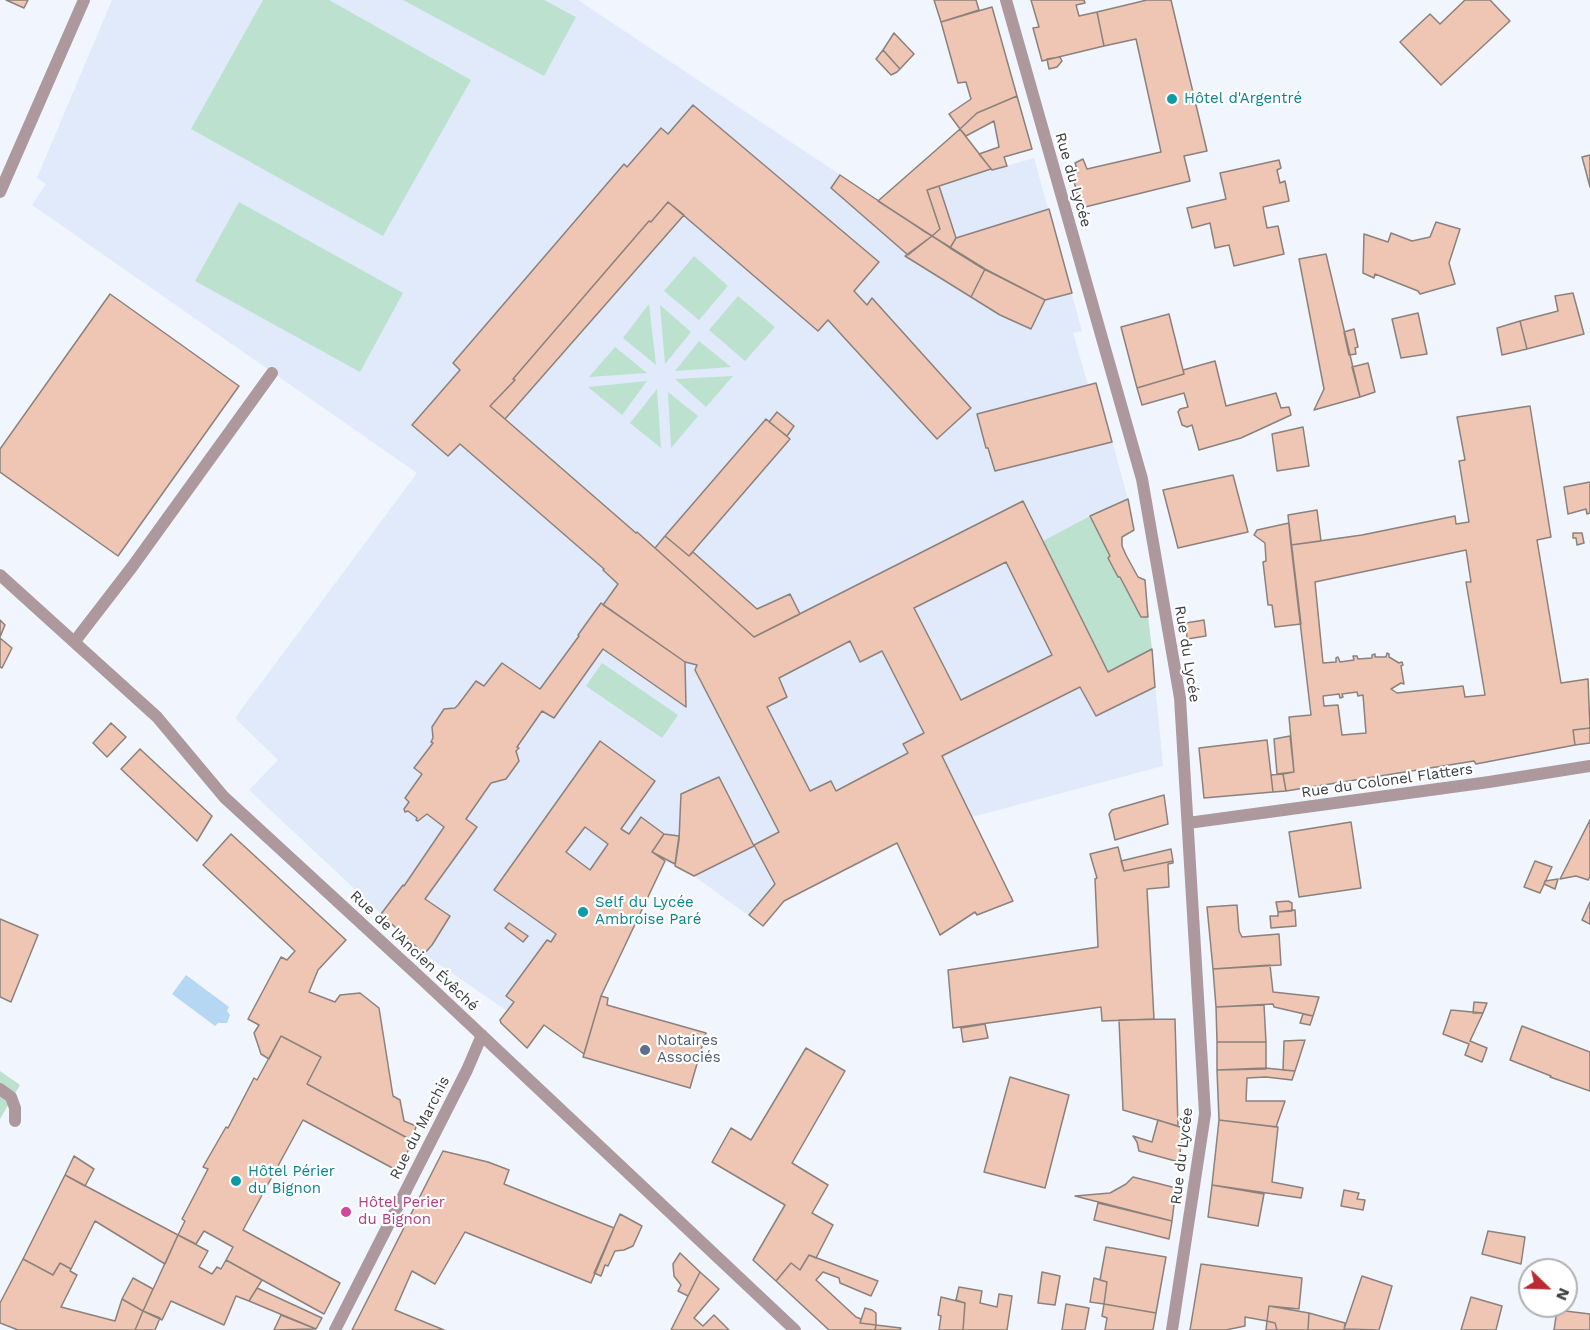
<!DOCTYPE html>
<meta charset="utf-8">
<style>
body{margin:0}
#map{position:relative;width:1590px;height:1330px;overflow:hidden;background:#f1f6fe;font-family:"Work Sans",sans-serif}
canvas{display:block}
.north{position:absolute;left:1518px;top:1258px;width:60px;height:60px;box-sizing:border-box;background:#fff;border:2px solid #b0b1b3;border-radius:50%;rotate:113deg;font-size:16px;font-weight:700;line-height:24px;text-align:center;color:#3a3d40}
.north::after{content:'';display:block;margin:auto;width:21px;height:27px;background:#ba2a33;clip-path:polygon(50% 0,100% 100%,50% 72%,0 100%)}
</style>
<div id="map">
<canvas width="1590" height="1330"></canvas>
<div class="north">N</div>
</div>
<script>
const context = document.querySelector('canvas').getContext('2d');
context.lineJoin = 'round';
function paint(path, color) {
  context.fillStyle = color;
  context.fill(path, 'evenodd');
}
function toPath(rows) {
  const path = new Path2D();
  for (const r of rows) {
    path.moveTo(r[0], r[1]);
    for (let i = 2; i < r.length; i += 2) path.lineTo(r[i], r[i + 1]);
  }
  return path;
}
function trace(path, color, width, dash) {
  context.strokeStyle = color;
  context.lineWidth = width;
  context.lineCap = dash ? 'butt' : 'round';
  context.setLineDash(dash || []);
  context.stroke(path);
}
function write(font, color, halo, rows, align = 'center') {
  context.font = font + ' "Work Sans",sans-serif';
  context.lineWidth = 4.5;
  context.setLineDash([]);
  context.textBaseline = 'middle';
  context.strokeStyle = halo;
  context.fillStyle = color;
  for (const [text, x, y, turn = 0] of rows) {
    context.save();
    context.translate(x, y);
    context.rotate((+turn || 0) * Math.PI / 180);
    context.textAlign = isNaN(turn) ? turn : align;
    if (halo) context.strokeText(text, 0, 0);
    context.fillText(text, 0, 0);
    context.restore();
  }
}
paint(toPath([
 [112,0,578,0,878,200,960,129,992,170,1034,158,1082,331,1073,333,1088,385,1096,383,1128,499,1134,530,1123,537,1122,546,1126,555,1138,577,1145,580,1163,766,972,817,897,843,784,901,763,926,694,876,665,861,601,996,584,1054,544,1026,527,1048,512,1034,507,1011,424,954,249,790,278,760,235,718,417,473,32,205,46,184,37,178]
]), '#e0eafa');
paint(toPath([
 [263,0,329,0,471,80,383,236,191,129],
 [403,0,544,0,576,17,544,76],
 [239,202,403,293,360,372,195,281],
 [694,256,728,286,699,320,664,291],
 [738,296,775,327,745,361,709,330],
 [649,304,656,365,623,338],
 [660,305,691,332,665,364],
 [699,341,731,367,675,371],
 [615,347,647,373,589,377],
 [733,376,706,407,675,379],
 [647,381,622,415,588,387],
 [657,389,661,448,630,423],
 [668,392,698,416,671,448],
 [1090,516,1110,556,1108,558,1118,577,1120,577,1141,617,1148,617,1152,649,1108,672,1043,541],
 [602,663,678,715,662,738,586,686],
 [0,1071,20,1085,0,1119]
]), '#bce2cf');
paint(toPath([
 [186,975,229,1007,227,1011,230,1015,227,1023,218,1023,215,1026,172,994]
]), '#b6d7f4');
const building = toPath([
 [6,0,28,0,24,8,6,0],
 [934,0,976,0,979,10,941,22,934,0],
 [1031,0,1084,0,1085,3,1076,5,1079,16,1097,12,1104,46,1042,61,1033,28,1039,27,1031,0],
 [1147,0,1171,0,1207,151,1184,156,1190,181,1081,208,1072,174,1078,172,1075,163,1083,159,1087,169,1161,152,1136,39,1104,46,1097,12,1147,0],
 [1465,0,1490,0,1510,21,1441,85,1400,42,1430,14,1440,24,1465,0],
 [992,7,1017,96,977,113,960,129,949,114,971,99,966,82,958,83,941,22,992,7],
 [894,33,914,54,900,69,883,50,894,33],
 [883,50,900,69,897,72,891,75,876,59,883,50],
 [1060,57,1062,61,1057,67,1049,69,1047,59,1060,57],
 [1017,96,1032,149,1004,157,1007,166,992,170,979,154,999,147,994,121,966,136,960,129,977,113,1017,96],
 [693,105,879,262,854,291,867,305,872,298,971,408,937,439,828,320,818,331,668,202,651,222,649,221,513,379,515,380,490,406,636,533,637,532,655,548,754,637,1023,501,1108,672,1152,649,1155,687,1096,716,1080,687,942,756,1013,901,977,915,975,912,940,935,897,843,784,901,763,926,749,915,775,884,754,845,779,832,695,670,697,665,685,662,603,605,618,584,603,570,604,569,460,444,448,456,412,425,460,370,453,363,624,164,627,167,661,128,668,134,693,105],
 [1006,562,1052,655,961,700,914,608,1006,562],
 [850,641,860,662,882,651,924,733,903,744,908,753,836,791,831,781,810,791,767,707,787,697,779,678,850,641],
 [960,129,991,169,927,190,940,229,932,236,878,201,960,129],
 [1590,155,1590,187,1582,157,1590,155],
 [1279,160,1281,168,1277,170,1280,183,1285,181,1289,201,1263,207,1267,228,1278,226,1284,254,1234,266,1229,245,1215,248,1210,223,1192,228,1187,208,1226,199,1220,173,1279,160],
 [840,175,922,230,932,236,908,255,831,188,840,175],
 [939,186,956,238,950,248,932,236,940,229,927,190,939,186],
 [668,202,684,215,505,419,490,406,515,380,513,379,649,221,651,222,668,202],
 [1049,209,1072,293,1045,300,982,268,950,248,956,238,1049,209],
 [1436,222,1460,229,1449,263,1455,284,1420,294,1418,291,1375,274,1374,278,1363,273,1364,234,1388,242,1391,233,1412,241,1430,237,1436,222],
 [932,236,985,269,971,297,905,256,932,236],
 [1326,254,1360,397,1314,410,1324,389,1299,259,1326,254],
 [985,269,1045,300,1031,329,1000,315,971,297,985,269],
 [1573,293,1584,334,1527,349,1520,321,1558,311,1555,296,1573,293],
 [110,294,239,386,118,556,0,472,0,449,110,294],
 [1418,313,1427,354,1401,358,1392,319,1418,313],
 [1169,314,1184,374,1137,388,1121,327,1169,314],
 [1520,321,1527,349,1502,355,1497,328,1520,321],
 [1354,329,1358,347,1355,348,1356,354,1349,355,1344,332,1354,329],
 [1215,361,1226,406,1276,393,1281,408,1289,407,1291,415,1241,438,1199,450,1192,425,1187,427,1182,425,1178,412,1180,409,1188,407,1184,393,1142,405,1137,388,1184,374,1183,370,1215,361],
 [1368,363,1375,392,1360,397,1352,367,1368,363],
 [1096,383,1112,442,995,471,988,448,986,448,977,414,1096,383],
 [1530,406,1551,537,1537,540,1561,683,1588,679,1590,728,1573,730,1575,745,1476,764,1474,761,1286,791,1283,774,1294,772,1289,717,1311,715,1291,545,1362,535,1455,516,1456,524,1469,522,1459,461,1465,460,1457,417,1530,406],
 [1466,550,1471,582,1466,582,1485,695,1465,697,1463,686,1397,693,1391,689,1401,683,1404,684,1401,666,1403,665,1402,662,1399,663,1389,657,1389,654,1387,653,1386,657,1375,657,1375,654,1372,655,1372,658,1358,659,1357,656,1353,656,1354,660,1340,662,1338,657,1336,658,1336,662,1323,663,1315,582,1466,550],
 [1357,692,1358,696,1363,695,1366,733,1342,735,1338,705,1324,706,1323,696,1339,694,1340,698,1343,697,1342,694,1357,692],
 [777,412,794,426,787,436,769,422,777,412],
 [766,419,790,439,689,556,665,536,766,419],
 [1303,427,1309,466,1277,471,1272,434,1303,427],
 [1233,475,1248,532,1178,548,1163,490,1233,475],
 [1590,482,1590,513,1587,514,1586,509,1568,514,1564,487,1590,482],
 [1128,499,1134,530,1122,537,1122,546,1126,555,1138,577,1145,580,1148,617,1141,617,1120,577,1118,577,1108,558,1110,556,1090,516,1128,499],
 [1317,510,1321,541,1291,545,1288,515,1317,510],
 [1289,523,1301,624,1275,627,1272,605,1268,605,1263,562,1266,561,1265,543,1254,535,1257,530,1289,523],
 [1573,533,1582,533,1584,543,1577,545,1576,538,1573,538,1573,533],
 [665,536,689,556,693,552,757,609,790,594,800,614,754,637,655,548,665,536],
 [601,603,685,662,686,707,603,649,554,718,542,711,517,747,519,748,516,751,519,761,506,779,491,783,466,819,477,827,425,899,450,916,432,945,424,954,381,914,403,885,404,886,444,827,427,814,418,821,416,820,417,818,408,811,405,812,404,809,409,802,405,798,422,774,414,768,433,743,431,742,433,738,432,727,444,709,455,708,458,705,476,681,484,686,502,663,540,689,579,636,578,635,601,603],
 [0,620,5,625,0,637,0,620],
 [1204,620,1206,636,1187,639,1186,623,1204,620],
 [0,638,12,648,2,668,0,667,0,638],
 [111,723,126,737,107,757,93,743,111,723],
 [1590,728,1590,743,1575,745,1573,730,1590,728],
 [1290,736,1294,772,1277,774,1274,739,1290,736],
 [1267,740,1273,792,1204,798,1199,748,1267,740],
 [600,741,655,781,621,829,629,834,641,817,664,834,652,852,665,861,601,996,584,1054,544,1025,527,1048,501,1023,500,1020,514,1002,506,996,547,940,551,942,556,934,494,890,600,741],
 [585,827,608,844,590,870,566,852,585,827],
 [140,749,212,816,197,841,121,769,140,749],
 [1283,774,1286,791,1273,792,1271,775,1283,774],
 [719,777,754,846,694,876,675,866,679,840,681,794,719,777],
 [1164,795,1168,824,1115,840,1109,814,1112,810,1164,795],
 [1590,820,1590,877,1588,880,1576,876,1560,879,1590,820],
 [1351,822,1361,888,1299,897,1289,832,1351,822],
 [231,834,346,940,318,970,309,992,335,1002,340,995,360,993,379,1008,393,1096,400,1100,404,1121,416,1126,413,1141,307,1084,321,1057,281,1036,269,1059,261,1054,254,1033,259,1025,248,1019,281,957,287,960,295,951,203,865,231,834],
 [664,834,679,836,675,864,652,852,664,834],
 [1118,847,1124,871,1173,861,1173,863,1168,864,1169,887,1147,889,1154,1019,1102,1021,1101,1007,953,1028,948,970,1098,947,1095,879,1097,878,1090,854,1118,847],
 [1171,849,1173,861,1124,871,1121,861,1171,849],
 [1535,861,1552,867,1540,893,1524,887,1535,861],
 [1558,879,1555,889,1544,884,1545,881,1558,879],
 [1288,901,1292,903,1292,911,1278,912,1276,902,1288,901],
 [1590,902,1590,924,1582,920,1590,902],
 [1237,905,1239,931,1242,937,1279,934,1281,965,1213,969,1207,907,1237,905],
 [1295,910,1296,926,1271,928,1270,916,1278,916,1278,912,1295,910],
 [0,919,38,935,11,1002,0,997,0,919],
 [509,923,528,936,523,942,505,928,509,923],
 [1270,965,1273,992,1319,997,1313,1016,1274,1007,1273,1004,1216,1007,1213,969,1270,965],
 [601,996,608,998,607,1005,706,1033,690,1088,583,1057,601,996],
 [1474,1002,1487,1003,1483,1013,1473,1013,1474,1002],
 [1264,1005,1266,1042,1217,1042,1216,1007,1264,1005],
 [1451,1010,1483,1013,1470,1041,1487,1048,1482,1062,1465,1055,1469,1044,1443,1034,1451,1010],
 [1303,1014,1313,1016,1310,1025,1300,1023,1303,1014],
 [1175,1019,1178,1126,1123,1110,1119,1020,1175,1019],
 [985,1024,988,1038,963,1042,961,1028,985,1024],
 [1522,1026,1590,1052,1590,1091,1550,1077,1551,1076,1510,1060,1522,1026],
 [281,1036,321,1057,307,1084,413,1141,398,1171,303,1120,243,1230,340,1283,324,1314,226,1260,233,1247,204,1231,196,1244,178,1235,185,1221,182,1219,208,1169,203,1167,226,1127,228,1128,254,1078,257,1080,281,1036],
 [1305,1040,1295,1071,1283,1070,1284,1041,1305,1040],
 [1217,1042,1266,1042,1266,1069,1217,1070,1217,1042],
 [806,1048,845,1071,792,1163,828,1185,812,1213,833,1225,816,1258,809,1255,800,1270,791,1263,776,1281,753,1260,785,1205,712,1162,731,1128,751,1140,806,1048],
 [1265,1068,1295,1071,1292,1080,1266,1077,1247,1078,1246,1101,1285,1101,1276,1127,1219,1120,1217,1070,1265,1068],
 [1010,1077,1069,1095,1045,1188,984,1172,1010,1077],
 [1158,1120,1183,1128,1179,1162,1139,1151,1137,1142,1133,1136,1152,1142,1158,1120],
 [1219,1120,1278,1127,1272,1182,1303,1188,1301,1198,1212,1185,1219,1120],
 [443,1151,488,1162,509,1170,504,1184,614,1228,591,1283,465,1232,435,1284,412,1271,395,1310,444,1330,352,1330,443,1151],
 [74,1156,94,1169,85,1186,65,1175,74,1156],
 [65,1175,178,1235,165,1264,95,1221,71,1269,60,1263,53,1275,23,1259,65,1175],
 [1133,1177,1176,1188,1172,1221,1075,1196,1110,1193,1126,1184,1133,1177],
 [1212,1185,1264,1194,1258,1226,1208,1217,1212,1185],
 [1344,1190,1359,1193,1357,1199,1365,1200,1363,1210,1341,1206,1344,1190],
 [1098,1203,1172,1221,1169,1239,1094,1220,1098,1203],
 [620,1214,642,1226,633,1246,624,1250,615,1251,608,1266,605,1265,601,1276,594,1273,620,1214],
 [1488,1231,1525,1237,1521,1264,1482,1254,1488,1231],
 [178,1235,208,1251,199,1267,212,1274,217,1267,221,1269,226,1260,262,1280,249,1301,236,1296,224,1325,171,1301,162,1320,143,1311,178,1235],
 [1106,1247,1166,1257,1156,1313,1104,1304,1107,1282,1100,1280,1106,1247],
 [680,1253,700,1272,688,1296,678,1291,681,1285,674,1276,673,1264,680,1253],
 [809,1255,878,1281,871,1296,840,1283,839,1278,823,1272,816,1280,856,1317,861,1319,860,1323,876,1325,875,1330,829,1330,776,1281,791,1263,800,1270,809,1255],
 [23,1259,53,1275,60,1263,71,1269,70,1271,77,1275,61,1307,115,1321,122,1299,143,1311,135,1330,18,1330,0,1323,0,1303,23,1259],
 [1201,1264,1302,1278,1299,1309,1269,1306,1267,1321,1245,1317,1245,1326,1226,1330,1190,1330,1201,1264],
 [700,1272,719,1289,694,1318,703,1326,714,1315,729,1330,671,1330,700,1272],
 [1042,1272,1060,1276,1055,1305,1038,1303,1042,1272],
 [1362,1276,1392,1286,1379,1330,1344,1329,1362,1276],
 [133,1278,153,1289,143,1311,122,1299,133,1278],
 [1094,1278,1107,1282,1104,1304,1090,1302,1094,1278],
 [959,1287,982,1291,980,1303,997,1307,999,1294,1012,1296,1007,1330,963,1330,965,1303,956,1300,959,1287],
 [257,1288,322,1318,316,1329,249,1301,257,1288],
 [941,1297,965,1303,963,1330,939,1330,941,1316,938,1315,941,1297],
 [1471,1297,1502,1306,1496,1330,1461,1330,1471,1297],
 [1066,1304,1089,1308,1085,1330,1062,1330,1066,1304],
 [1104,1304,1156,1313,1153,1330,1105,1330,1107,1318,1102,1316,1104,1304],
 [1269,1306,1309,1313,1308,1330,1277,1330,1275,1323,1267,1321,1269,1306],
 [865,1308,872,1310,876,1313,876,1325,860,1323,865,1308],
 [1557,1310,1590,1314,1590,1330,1554,1330,1557,1310],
 [143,1311,160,1318,155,1330,135,1330,143,1311],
 [1309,1313,1345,1323,1344,1330,1308,1330,1309,1313],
 [281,1315,316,1329,274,1330,281,1315],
 [1267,1321,1275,1323,1277,1330,1266,1330,1267,1321],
 [876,1325,901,1328,900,1330,875,1330,876,1325]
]);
paint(building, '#efc5b3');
trace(building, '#8b817d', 1.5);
trace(toPath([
 [75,641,132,567,272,373],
 [0,1089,11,1097,15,1108,15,1121]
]), '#ad999d', 12);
trace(toPath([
 [1006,0,1142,479,1180,698,1205,1114,1172,1330],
 [0,575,157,717,224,797,424,981,795,1330],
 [1188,823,1489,782,1590,766],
 [335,1330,467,1070,482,1035]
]), '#ad999d', 12);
trace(toPath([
 [0,192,84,0]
]), '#ad999d', 12);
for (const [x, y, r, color] of [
 [1172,99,6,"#0f9aa8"],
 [583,912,6,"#0f9aa8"],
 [645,1050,6,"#5c6f8a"],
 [236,1181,6,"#0f9aa8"],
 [346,1212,6,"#d1479c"]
]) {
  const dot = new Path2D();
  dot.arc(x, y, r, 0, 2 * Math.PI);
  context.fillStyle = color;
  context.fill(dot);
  trace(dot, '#fff', 2);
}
write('15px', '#0d838f', '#fff', [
 ["Hôtel d'Argentré",1184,99],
 ["Self du Lycée",595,903],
 ["Ambroise Paré",595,920],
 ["Hôtel Périer",248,1172],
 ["du Bignon",248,1189]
], 'left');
write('15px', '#3a3d40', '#fff', [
 ["Rue du Lycée",1073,180,74],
 ["Rue du Lycée",1187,654,81],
 ["Rue du Colonel Flatters",1387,781,-8],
 ["Rue de l'Ancien Évêché",414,951,43],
 ["Rue du Marchis",420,1128,-63],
 ["Rue du Lycée",1182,1156,-83]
]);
write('15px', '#4e5e75', '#fff', [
 ["Notaires",657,1041],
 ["Associés",657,1058]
], 'left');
write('15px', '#b23c85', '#fff', [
 ["Hôtel Perier",358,1203],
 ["du Bignon",358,1220]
], 'left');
</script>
